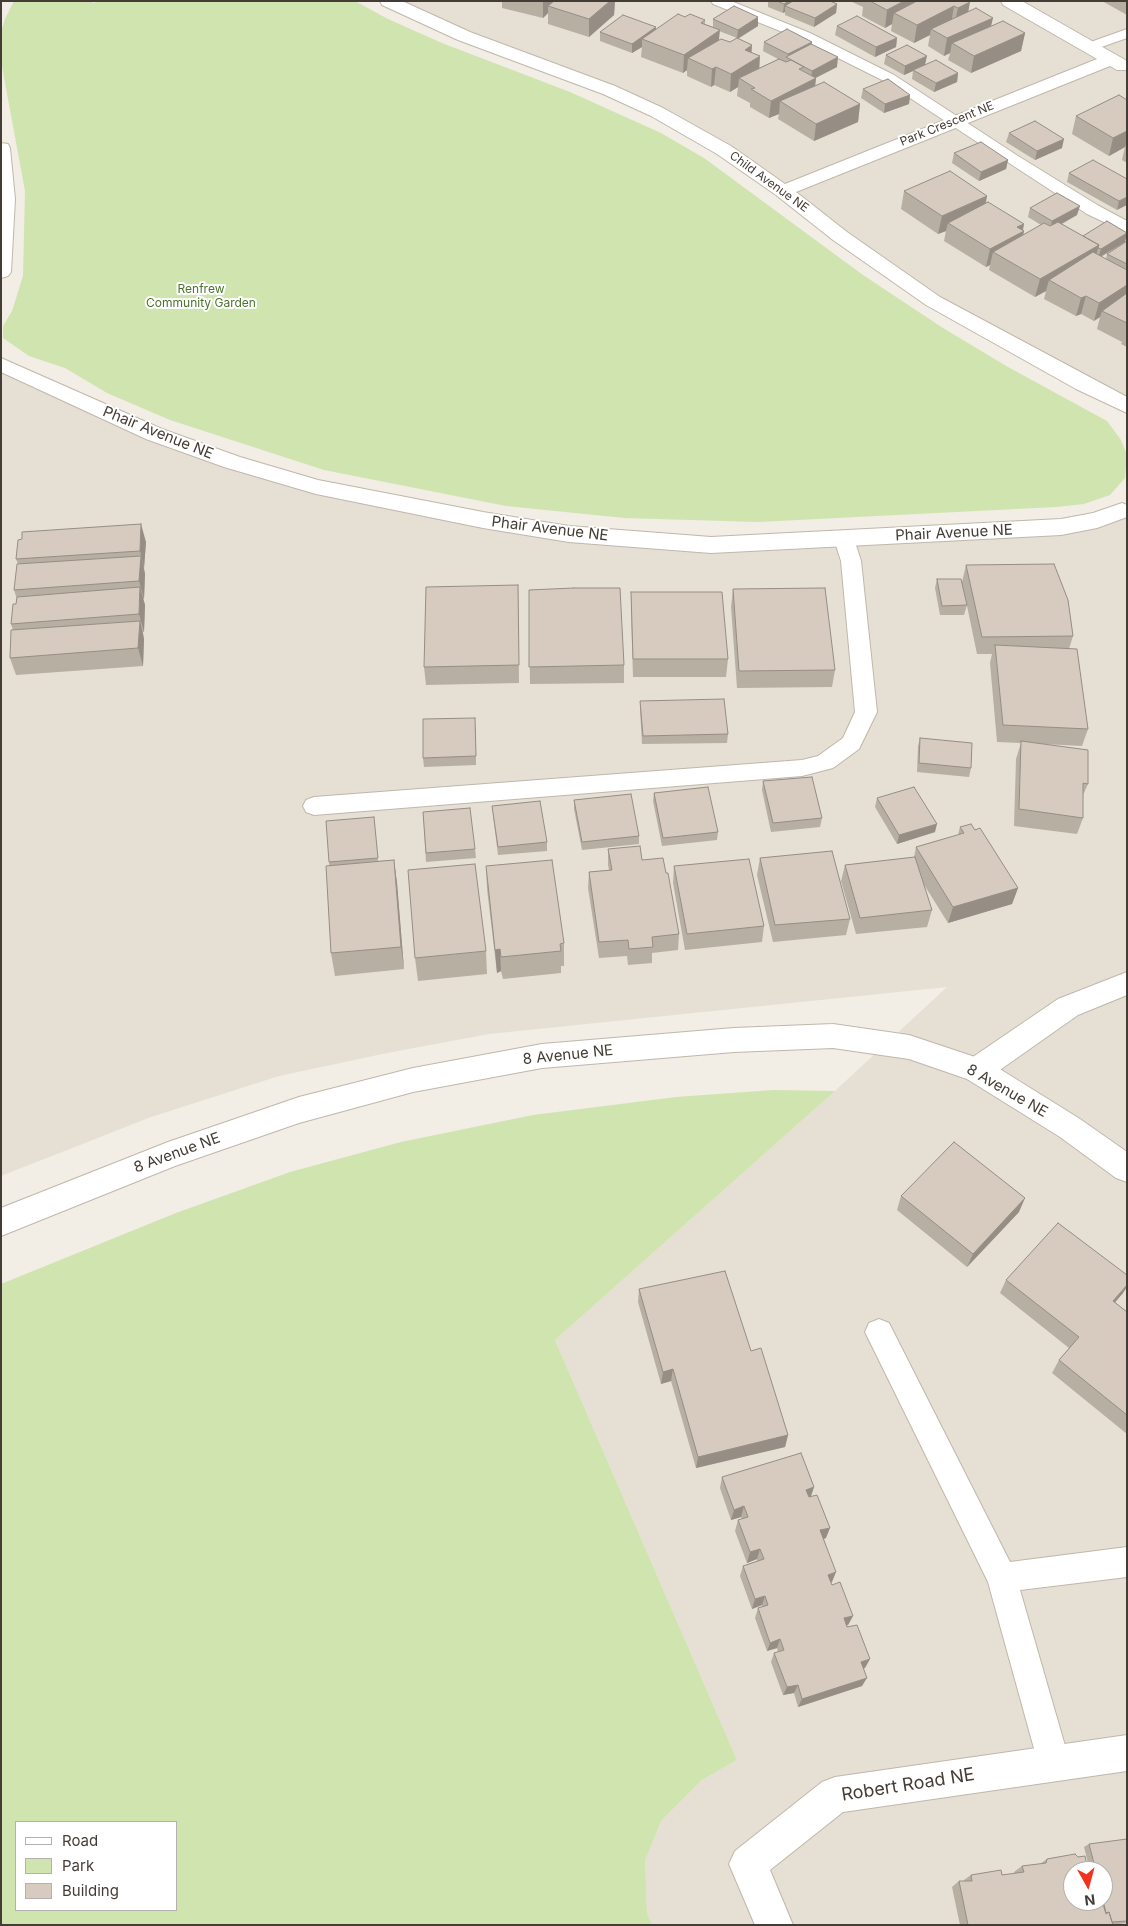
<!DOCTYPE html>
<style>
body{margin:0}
#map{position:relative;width:1128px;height:1926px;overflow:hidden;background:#f2ede5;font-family:Inter,sans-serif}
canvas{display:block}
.frame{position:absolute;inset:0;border:2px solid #443d35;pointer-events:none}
.legend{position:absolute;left:15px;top:1821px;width:162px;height:90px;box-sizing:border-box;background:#fff;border:1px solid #b4b1ae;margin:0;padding:6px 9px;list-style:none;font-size:15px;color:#443d35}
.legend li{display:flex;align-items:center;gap:10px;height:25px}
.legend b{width:25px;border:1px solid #b4b1ae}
.north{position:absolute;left:1063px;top:1861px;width:50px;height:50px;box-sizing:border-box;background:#fff;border:1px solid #b4b1ae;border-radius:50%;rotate:173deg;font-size:14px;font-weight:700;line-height:20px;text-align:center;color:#443d35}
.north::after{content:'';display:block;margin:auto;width:18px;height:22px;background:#f0321f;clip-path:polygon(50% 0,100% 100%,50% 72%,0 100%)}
</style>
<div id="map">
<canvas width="1128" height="1926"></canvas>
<div class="frame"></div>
<ul class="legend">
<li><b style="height:6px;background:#fff"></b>Road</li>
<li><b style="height:14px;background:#d0e4b0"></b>Park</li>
<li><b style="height:14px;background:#d6cbbe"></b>Building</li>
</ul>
<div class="north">N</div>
</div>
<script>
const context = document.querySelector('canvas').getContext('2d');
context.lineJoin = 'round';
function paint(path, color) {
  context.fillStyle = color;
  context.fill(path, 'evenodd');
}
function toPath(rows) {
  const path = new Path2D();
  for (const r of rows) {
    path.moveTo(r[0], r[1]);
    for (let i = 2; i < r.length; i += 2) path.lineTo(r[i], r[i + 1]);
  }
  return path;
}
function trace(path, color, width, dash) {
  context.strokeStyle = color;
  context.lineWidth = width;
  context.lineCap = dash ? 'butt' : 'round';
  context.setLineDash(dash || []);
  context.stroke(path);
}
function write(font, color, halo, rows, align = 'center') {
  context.font = font + ' Inter,sans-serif';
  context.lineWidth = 4;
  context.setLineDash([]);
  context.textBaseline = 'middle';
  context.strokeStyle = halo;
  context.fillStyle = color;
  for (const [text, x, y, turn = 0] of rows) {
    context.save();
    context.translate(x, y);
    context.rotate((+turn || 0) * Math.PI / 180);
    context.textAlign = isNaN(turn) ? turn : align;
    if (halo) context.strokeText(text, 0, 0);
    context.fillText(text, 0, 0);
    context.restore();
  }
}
paint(toPath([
 [388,1,1127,1,1127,406,933,301,657,112],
 [1,364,154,434,407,505,711,545,1061,527,1127,508,1127,1925,652,1925,647,1913,645,1861,661,1821,702,1780,737,1760,555,1340,835,1091,947,987,489,1034,387,1053,279,1076,151,1117,1,1176],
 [1073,1871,1103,1871,1103,1901,1073,1901]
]), '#e6dfd4');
paint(toPath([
 [14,1,91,1,93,3,100,1,355,1,388,19,442,43,570,92,661,133,704,158,863,275,943,328,1008,367,1107,421,1121,440,1127,455,1125,478,1110,495,1084,504,1056,507,758,522,624,518,506,506,324,470,170,420,107,393,65,368,29,356,3,338,3,326,12,311,23,276,25,191,1,61,1,32,5,19],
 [773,1090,835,1091,555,1340,737,1760,702,1780,661,1821,645,1861,647,1913,652,1925,1,1925,1,1284,176,1213,290,1172,401,1142,533,1115,676,1097],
 [176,1822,176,1910,16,1910,16,1822]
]), '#d0e4b0');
const service = toPath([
 [711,1,731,1,810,33,894,75,1018,156,1099,206,1127,221,1127,233,1087,214,884,81,800,39,713,4,711,1],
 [1127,29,1127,38,1090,51,1085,50,1083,47,1085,44,1127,29],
 [844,532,851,534,854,539,861,561,877,712,859,749,833,768,802,776,314,815,306,812,303,806,306,800,314,797,802,760,818,756,843,738,855,712,841,561,834,539,837,534,844,532],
 [879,1319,889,1323,1010,1562,1127,1547,1127,1577,1020,1590,1070,1763,1065,1774,1054,1779,1043,1774,1038,1763,988,1582,865,1332,869,1323,879,1319]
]);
const minor = toPath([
 [380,1,402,1,470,32,615,86,663,108,731,146,785,184,1097,59,1003,5,1001,1,1022,1,1127,61,1127,70,1117,70,1110,66,796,192,847,232,940,297,1127,397,1127,413,1076,389,926,305,833,240,776,195,717,154,651,116,603,94,458,40,382,5,380,1],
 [1,143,8,144,10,148,15,199,11,272,8,276,1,278,1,143],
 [1,358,162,429,240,457,318,480,483,512,569,526,711,537,1061,519,1093,513,1122,503,1127,505,1127,517,1097,528,1061,535,711,553,569,542,483,528,316,494,224,467,146,439,1,372,1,358],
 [1127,972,1127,995,1078,1015,987,1079,977,1082,967,1079,963,1070,967,1061,1058,999,1127,972],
 [1127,1735,1127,1771,843,1812,770,1870,793,1925,755,1925,729,1864,735,1851,822,1782,835,1777,1127,1735]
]);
const tertiary = toPath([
 [833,1024,909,1035,987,1061,1080,1119,1127,1152,1127,1182,1116,1178,1060,1137,967,1079,909,1059,833,1048,734,1052,542,1068,413,1092,299,1123,175,1166,1,1236,1,1208,168,1142,299,1097,413,1068,542,1044,734,1028,833,1024]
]);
trace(service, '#c0b7ab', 2);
trace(minor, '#c0b7ab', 2);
trace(tertiary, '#c0b7ab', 2);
paint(service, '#fff');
paint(minor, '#fff');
paint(tertiary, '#fff');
paint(toPath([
 [502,1,615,1,614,15,589,37,548,24,548,13,543,18,502,8],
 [768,1,830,1,837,4,836,13,814,27,785,15,785,12,783,13,768,7],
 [850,1,969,1,968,12,991,26,1025,33,1021,51,971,73,948,60,950,53,944,56,928,46,930,35,914,43,891,31,892,24,885,28,862,16,863,7],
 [1102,1,1127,1,1127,15],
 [685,17,705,20,705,24,713,27,713,19,758,26,738,39,751,53,759,68,778,59,763,51,764,42,811,44,837,67,816,78,815,86,860,104,858,122,814,141,778,119,779,114,769,118,750,107,750,103,737,96,738,87,730,92,714,85,711,87,687,76,687,70,683,73,641,57,642,47,632,53,600,41,600,32,656,27,656,30],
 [719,31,737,38,730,42,719,40],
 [837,26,897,38,896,47,875,57,835,35],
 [886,55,958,73,957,82,934,92,912,79,913,71,904,75,884,64],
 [863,89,910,95,909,104,884,113,861,98],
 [1127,100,1127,163,1122,160,1125,147,1109,156,1072,134,1076,116],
 [1009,133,1062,148,1035,160,1006,142],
 [954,153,1008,160,1006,169,979,181,952,163],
 [1069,173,1127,179,1117,210,1067,182],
 [904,191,987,196,986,203,1024,224,1023,231,1024,231,1023,235,1041,225,1028,217,1030,208,1077,215,1062,224,1083,236,1127,232,1125,242,1101,257,1106,259,1107,254,1127,241,1127,347,1121,344,1122,342,1097,329,1100,317,1094,321,1081,314,1076,316,1044,299,1046,291,1035,297,989,270,990,265,986,267,944,241,946,231,938,234,901,209],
 [146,542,144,568,145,574,144,599,143,599,145,605,144,632,143,632,144,639,143,666,16,675,10,658,13,630,11,624,16,604,17,599,14,590,18,564,16,559],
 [966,565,1073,636,1069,649,1088,729,1082,746,1043,744,1088,784,1083,795,1083,818,1077,834,1014,826,1016,759,1021,743,997,742,990,663,992,654,977,654,966,601,967,605,964,615,940,615,935,588,937,579,962,582],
 [518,585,519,683,426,685,424,667],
 [733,589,835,670,832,687,737,688,731,607],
 [529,590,624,665,624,683,530,684],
 [631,592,728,659,726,677,633,677,631,610],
 [640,701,728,734,727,743,642,744,640,710],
 [476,727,476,765,424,767,423,758],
 [920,738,971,768,969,777,917,772,918,746],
 [763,781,822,818,820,827,771,832,762,790],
 [654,793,718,832,717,840,662,846,653,801],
 [877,798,935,832,897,844,875,807],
 [574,800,639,836,639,844,582,850,574,809],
 [492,806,547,842,547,851,498,855,493,815],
 [423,812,475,849,476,858,426,862],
 [374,817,378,861,394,860,397,883,404,969,335,976,331,953,329,862],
 [960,827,975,830,1018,888,1012,904,948,923,923,883,932,910,927,927,856,934,841,881,845,865,914,857,916,847,958,835],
 [608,849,642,860,679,934,678,950,652,953,652,963,628,965,627,956,599,958,588,888,589,872,609,870,608,865],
 [760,858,850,919,846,935,773,942,757,875],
 [486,866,564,943,564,966,561,966,561,973,503,979,501,971,497,973,487,889],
 [674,866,764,926,762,942,685,950,673,883],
 [486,951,487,974,418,981,415,958],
 [901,1196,1019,1212,967,1267,897,1210],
 [1006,1280,1123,1293,1115,1302,1127,1312,1127,1434,1052,1373,1059,1360,1069,1348,1000,1293],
 [639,1289,788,1435,785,1447,696,1468,671,1381,661,1384,638,1302],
 [722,1477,814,1487,811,1497,826,1538,824,1539,832,1582,830,1582,832,1585,853,1616,848,1625,847,1625,865,1668,863,1669,862,1686,798,1707,794,1693,783,1695,771,1662,774,1653,778,1652,777,1648,767,1651,755,1618,758,1608,762,1607,762,1605,752,1609,740,1576,743,1566,757,1561,757,1559,747,1563,735,1531,738,1520,742,1519,741,1517,731,1520,720,1488],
 [1127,1839,1127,1923,1113,1925,960,1925,952,1887,959,1881,964,1881,964,1880,971,1875,1002,1875,1015,1874,1014,1872,1022,1866,1040,1864,1047,1859,1073,1901,1103,1901,1103,1871,1090,1871,1084,1847,1089,1844]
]), '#b8afa3');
paint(toPath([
 [543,1,559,1,548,6,548,13,543,18],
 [610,1,615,1,614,15,589,37,589,19],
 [789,1,802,1,785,6,785,12,783,13,784,4],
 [904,1,932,1,894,13,892,24,885,28,887,10],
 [970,2,967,19,954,26,958,8],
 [837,4,836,13,814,27,815,18],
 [954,6,951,24,931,29,930,35,914,43,917,25],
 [758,17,758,26,737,39,738,30],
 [993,18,989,35,952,43,950,53,944,56,947,38],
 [656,27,656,36,642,39,642,47,632,53,632,44],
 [720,30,718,48,688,58,687,70,683,73,684,55],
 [1025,33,1021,51,971,73,974,56],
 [897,38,896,47,875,57,876,47],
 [812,42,811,51,788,58,788,54],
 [752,45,751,62,760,56,759,74,739,78,738,87,730,92,731,74,745,50],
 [927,56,925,65,913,70,913,71,904,75,905,66],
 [838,57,837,67,811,80,812,71],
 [716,67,714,85,711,87,712,69],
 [958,73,957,82,934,92,936,83],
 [816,78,814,96,780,101,779,114,769,118,771,101],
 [910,95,909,104,884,113,885,104],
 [860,104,858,122,814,141,816,124],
 [1127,131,1127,142,1125,147,1109,156,1113,138],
 [1064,139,1062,148,1035,160,1037,151],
 [1008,160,1006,169,979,181,981,172],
 [987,196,983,214,948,223,946,231,938,234,942,216],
 [1127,197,1127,205,1117,210,1119,201],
 [1080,206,1077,215,1050,230,1052,221],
 [1024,224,1022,232,1024,231,1020,249,993,252,990,265,986,267,990,249,1017,227],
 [1127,233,1125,242,1098,258,1101,249],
 [1099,245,1094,263,1049,280,1046,291,1035,297,1040,279],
 [1127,285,1127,300,1102,311,1100,317,1094,321,1099,303],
 [1086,296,1081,314,1076,316,1081,298],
 [141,524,146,542,144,568,140,551],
 [141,556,145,574,144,599,139,581],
 [140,587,145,605,144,632,139,614],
 [140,621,144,639,143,666,138,648],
 [937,824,935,832,897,844,899,835],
 [394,860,397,883,404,969,401,947],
 [1018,888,1012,904,948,923,953,907],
 [500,949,501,971,497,973,495,950],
 [1025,1198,1019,1212,967,1267,973,1254],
 [1127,1285,1127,1287,1123,1293,1105,1314,1113,1301],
 [673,1369,671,1381,661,1384,663,1372],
 [788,1435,785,1447,696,1468,698,1457],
 [814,1487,810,1498,802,1501,806,1490],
 [744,1506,741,1517,731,1520,734,1510],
 [830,1528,826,1538,816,1541,820,1530],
 [760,1549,757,1559,747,1563,750,1552],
 [836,1572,832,1582,823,1585,828,1575],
 [765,1596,762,1605,752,1609,755,1599],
 [853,1616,848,1625,839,1627,844,1618],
 [780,1639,777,1648,767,1651,770,1643],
 [870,1659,865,1668,856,1670,861,1662],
 [867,1678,862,1686,798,1707,802,1699],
 [798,1685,794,1693,783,1695,787,1687]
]), '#968e85');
const building = toPath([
 [554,1,610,1,589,19,548,6,554,1],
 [777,1,789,1,784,4,777,1],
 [793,1,830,1,837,4,815,18,785,6,793,1],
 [870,1,904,1,887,10,870,1],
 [917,1,969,1,970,2,958,8,954,6,917,25,894,13,917,1],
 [734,6,758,17,738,30,713,19,734,6],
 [976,8,993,18,947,38,931,29,976,8],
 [678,14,685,17,690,14,705,20,701,23,720,30,684,55,642,39,678,14],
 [623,15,656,27,632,44,600,32,623,15],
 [857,16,897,38,876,47,837,26,857,16],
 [1003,21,1025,33,974,56,952,43,1003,21],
 [787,29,812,42,788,54,764,42,787,29],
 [737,38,752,45,745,50,760,56,731,74,716,67,712,69,688,58,721,39,730,42,737,38],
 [811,44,838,57,812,71,786,57,811,44],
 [907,45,927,56,905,66,886,55,907,45],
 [779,59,786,62,791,60,804,67,799,69,816,78,771,101,751,89,755,88,739,78,779,59],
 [936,60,958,73,936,83,913,70,936,60],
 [888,79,910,95,885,104,863,89,888,79],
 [824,82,860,104,816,124,780,101,824,82],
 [1119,95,1127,100,1127,131,1113,138,1076,116,1119,95],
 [1035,121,1064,139,1037,151,1009,133,1035,121],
 [981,142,1008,160,981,172,954,153,981,142],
 [1093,160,1127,179,1127,197,1119,201,1069,173,1093,160],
 [950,171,987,196,942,216,904,191,950,171],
 [1057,193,1080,206,1052,221,1030,208,1057,193],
 [988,202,1024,224,1017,227,1024,231,990,249,948,223,988,202],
 [1107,221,1127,233,1101,249,1098,248,1099,245,1083,236,1107,221],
 [1058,222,1099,245,1040,279,993,252,1044,223,1050,226,1058,222],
 [1127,241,1127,264,1107,254,1127,241],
 [1093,252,1127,270,1127,285,1099,303,1086,296,1081,298,1049,280,1093,252],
 [1127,293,1127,323,1102,311,1127,293],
 [141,524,140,551,16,559,18,540,22,539,22,532,141,524],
 [141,556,139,581,14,590,17,564,141,556],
 [1054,564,1068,600,1073,636,982,637,966,565,1054,564],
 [937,579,961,579,967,605,942,606,937,579],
 [518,585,519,665,424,667,426,587,518,585],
 [140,587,139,614,11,624,13,604,16,604,17,597,140,587],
 [574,588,620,588,624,665,529,667,529,590,574,588],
 [825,588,835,670,739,671,733,589,825,588],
 [631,592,722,592,728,659,633,659,631,592],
 [140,621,138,648,10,658,11,630,140,621],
 [995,645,1077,649,1088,729,1003,725,995,645],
 [724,699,728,734,643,736,640,701,724,699],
 [475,718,476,756,423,758,423,719,475,718],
 [920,738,972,743,971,768,919,763,920,738],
 [1021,741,1088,750,1088,784,1083,783,1083,818,1019,809,1021,741],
 [812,777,822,818,773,823,763,781,812,777],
 [708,787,718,832,663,838,654,793,708,787],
 [914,787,937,824,899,835,877,798,914,787],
 [631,794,639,836,582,842,574,800,631,794],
 [540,801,547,842,498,847,492,806,540,801],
 [470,808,475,849,426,853,423,812,470,808],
 [374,817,378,858,329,862,326,821,374,817],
 [971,824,975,830,980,828,1018,888,953,907,916,847,964,833,960,827,971,824],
 [640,846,642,860,663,858,666,873,668,873,679,934,652,937,653,947,629,949,628,940,599,942,589,872,612,870,608,849,640,846],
 [832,851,850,919,775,925,760,858,832,851],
 [915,857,932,910,860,918,845,865,915,857],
 [749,859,764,926,687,934,674,866,749,859],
 [394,860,401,947,331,953,326,866,394,860],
 [552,860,564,943,560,944,561,951,501,957,500,949,495,950,486,866,552,860],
 [475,864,486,951,415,958,408,870,475,864],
 [954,1142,1025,1198,973,1254,901,1196,954,1142],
 [1058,1223,1127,1275,1127,1285,1113,1301,1127,1312,1127,1415,1059,1360,1079,1337,1006,1280,1058,1223],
 [725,1271,751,1351,761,1348,788,1435,698,1457,673,1369,663,1372,639,1289,725,1271],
 [801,1453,814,1487,806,1490,809,1497,817,1495,830,1528,820,1530,836,1572,828,1575,832,1585,840,1582,853,1616,844,1618,847,1627,857,1625,870,1659,861,1662,867,1678,802,1699,798,1685,787,1687,774,1653,784,1650,780,1639,770,1643,758,1608,768,1605,765,1596,755,1599,743,1566,764,1559,760,1549,750,1552,738,1520,748,1517,744,1506,734,1510,722,1477,801,1453],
 [1127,1839,1127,1921,1112,1922,1109,1912,1106,1913,1103,1900,1103,1871,1096,1871,1089,1844,1127,1839],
 [1075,1854,1078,1857,1085,1856,1088,1871,1073,1871,1073,1901,1102,1901,1106,1914,1109,1912,1113,1925,968,1925,959,1881,972,1881,971,1875,1001,1870,1002,1875,1024,1872,1022,1866,1046,1863,1047,1859,1075,1854]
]);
paint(building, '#d6cbbe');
trace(building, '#968e85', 1);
write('12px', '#443d35', '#fff', [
 ["Park Crescent NE",947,124,-22],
 ["Child Avenue NE",769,182,36]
]);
write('12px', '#4a732c', '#fff', [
 ["Renfrew",201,289],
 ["Community Garden",201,303]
]);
write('15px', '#443d35', '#fff', [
 ["Phair Avenue NE",158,433,22],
 ["Phair Avenue NE",550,529,7],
 ["Phair Avenue NE",954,533,-3],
 ["8 Avenue NE",568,1055,-6],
 ["8 Avenue NE",1007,1091,30],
 ["8 Avenue NE",177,1153,-20]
]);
write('18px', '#443d35', '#fff', [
 ["Robert Road NE",908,1785,-9]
]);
</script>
